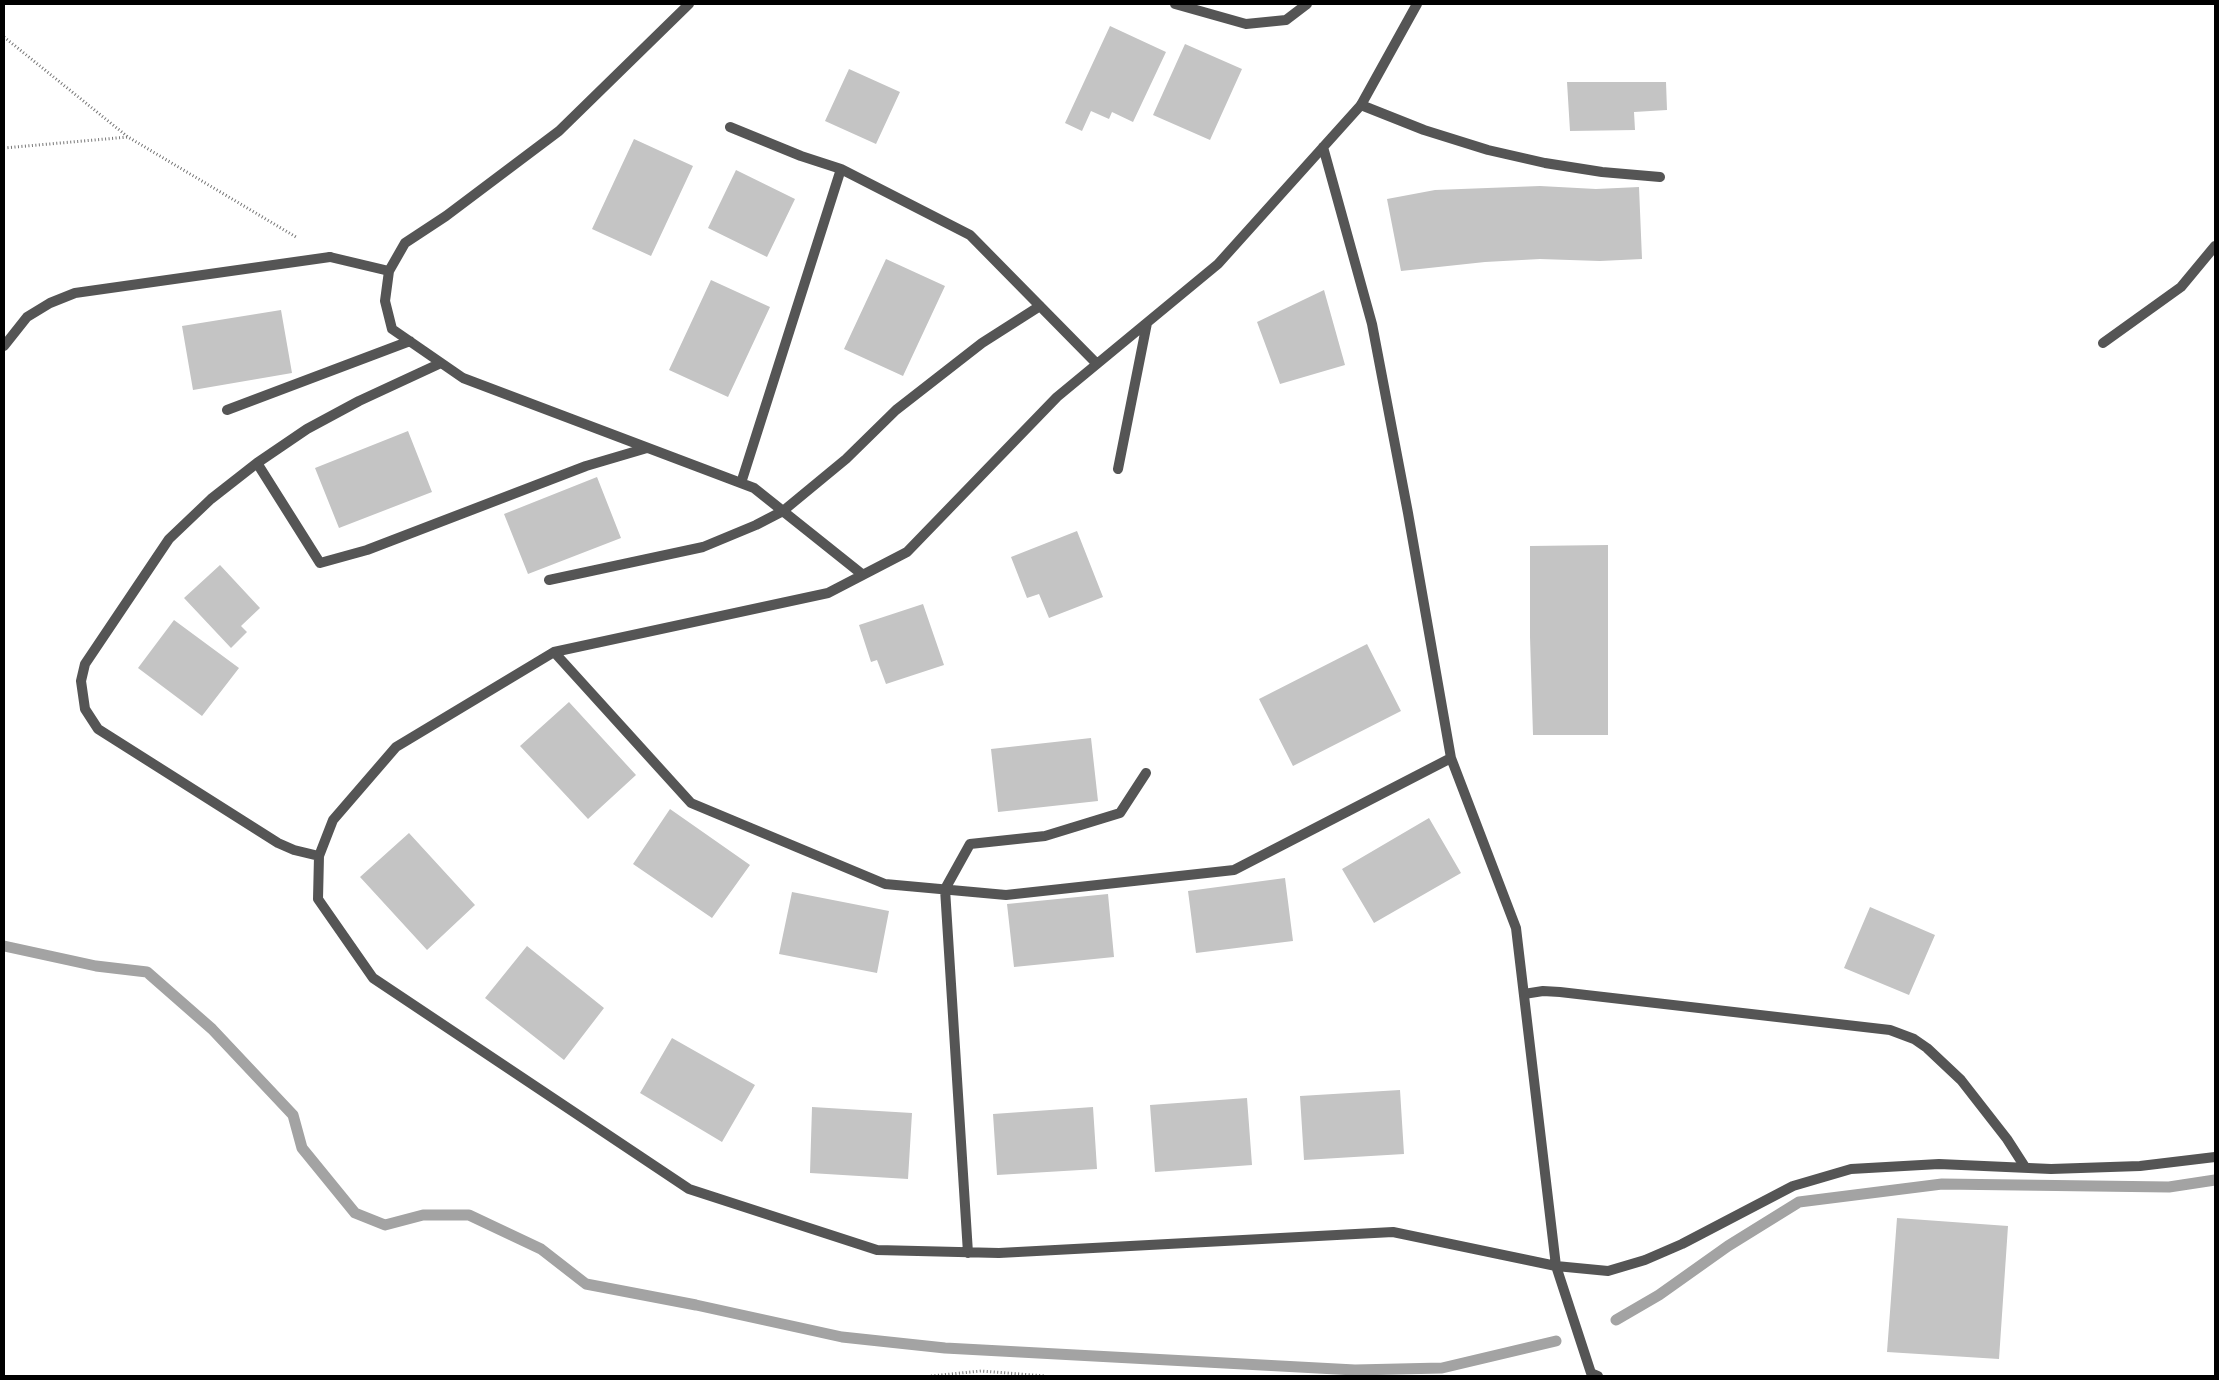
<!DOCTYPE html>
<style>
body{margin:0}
#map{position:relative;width:2219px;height:1380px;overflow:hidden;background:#fff;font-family:Roboto,sans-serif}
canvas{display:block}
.frame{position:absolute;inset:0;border:5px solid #000;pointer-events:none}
</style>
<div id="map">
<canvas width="2219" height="1380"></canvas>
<div class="frame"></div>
</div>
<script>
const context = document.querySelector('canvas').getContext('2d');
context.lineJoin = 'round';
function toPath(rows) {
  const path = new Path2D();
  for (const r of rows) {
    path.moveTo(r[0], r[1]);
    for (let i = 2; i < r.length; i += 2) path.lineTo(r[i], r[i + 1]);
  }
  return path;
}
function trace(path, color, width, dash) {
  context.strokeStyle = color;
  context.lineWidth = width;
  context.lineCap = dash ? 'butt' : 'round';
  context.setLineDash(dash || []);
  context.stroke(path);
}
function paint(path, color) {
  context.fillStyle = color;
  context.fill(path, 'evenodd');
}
trace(toPath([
 [4,946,96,966,147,972,212,1029,293,1115,302,1148,355,1213,385,1225,423,1215,469,1215,541,1249,586,1284,696,1305,842,1337,945,1348,1355,1370,1442,1368,1556,1341],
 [1616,1320,1659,1295,1728,1246,1799,1202,1942,1184,2169,1187,2215,1180]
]), '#a3a3a3', 11);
paint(toPath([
 [1110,26,1166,52,1133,122,1112,112,1109,119,1091,111,1082,131,1065,123],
 [1185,44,1242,69,1210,140,1153,115],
 [849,69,900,92,876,144,825,121],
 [1567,82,1666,82,1667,110,1634,112,1635,130,1570,131],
 [634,139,693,166,651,256,592,229],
 [736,170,795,199,767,257,708,228],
 [1540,186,1596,189,1639,187,1642,259,1600,261,1540,259,1485,262,1401,271,1387,199,1435,190],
 [886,259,945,286,903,376,844,349],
 [711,280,770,307,728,397,669,370],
 [1324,290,1345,365,1280,384,1257,322],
 [281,310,292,373,193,390,182,326],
 [408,431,432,492,339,528,315,468],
 [597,477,621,538,528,574,504,514],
 [1077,531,1103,597,1049,618,1039,594,1027,598,1011,557],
 [1608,545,1608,735,1533,735,1530,637,1530,546],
 [220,565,260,608,241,626,247,632,231,648,184,598],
 [923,604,944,665,886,684,877,660,871,662,859,625],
 [174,620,239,668,202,716,138,668],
 [1367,644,1401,711,1293,766,1259,699],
 [569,702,636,775,588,819,520,746],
 [1091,738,1098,801,998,812,991,749],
 [670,809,750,865,712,918,633,864],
 [1429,818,1461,873,1374,923,1342,869],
 [409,833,475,905,427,950,360,877],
 [1285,878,1293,941,1196,953,1188,891],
 [792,892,889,911,877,973,779,954],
 [1108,894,1114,957,1014,967,1007,904],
 [1870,907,1935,935,1909,995,1844,968],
 [527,946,604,1008,564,1060,485,998],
 [672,1038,755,1085,722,1142,640,1093],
 [1400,1090,1404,1154,1304,1160,1300,1096],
 [1247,1098,1252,1165,1155,1172,1150,1105],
 [812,1107,912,1113,908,1179,810,1173],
 [1093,1107,1097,1169,997,1175,993,1114],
 [1897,1218,2008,1226,1999,1359,1887,1352]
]), '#c4c4c4');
trace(toPath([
 [4,37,128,137,296,237],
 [4,148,128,137],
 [931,1376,981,1371,1046,1376]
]), '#777', 3, [1, 2.5]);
trace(toPath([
 [1361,105,1424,130,1488,150,1545,163,1602,172,1660,177],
 [2103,343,2181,287,2215,246],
 [4,346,27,317,50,303,75,293,330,257],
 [1524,994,1543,991,1560,992,1890,1030,1914,1039,1927,1048,1961,1080,2007,1139,2025,1167]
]), '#555', 10);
trace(toPath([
 [689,4,559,131,446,216,405,243,389,271,385,301,392,329,463,378,754,488,863,575],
 [1175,4,1246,24,1286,20,1307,4],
 [1417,4,1361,105,1218,264,1057,397,907,552,828,593,554,652,396,747,333,820,319,856,318,899,373,978,689,1189,877,1250,999,1253,1393,1232,1556,1266,1608,1271,1645,1260,1682,1244,1793,1186,1851,1169,1939,1164,2051,1169,2140,1166,2215,1157],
 [730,127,801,156,841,169,970,235,1097,364],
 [1323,147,1372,324,1408,513,1451,758,1516,928,1556,1266,1591,1373,1598,1376],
 [330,257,389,271],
 [227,410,410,341],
 [257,463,320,563,367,550,586,466,647,448],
 [1118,469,1147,323],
 [741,483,841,169],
 [549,580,703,547,756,525,783,511,846,459,896,410,982,343,1040,306],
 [554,652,691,803,885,884,1006,895,1234,870,1451,758],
 [319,856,294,850,278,843,98,729,85,709,81,681,85,664,169,539,211,499,257,463,307,429,359,401,441,363],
 [968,1253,945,889,970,844,1045,836,1120,813,1146,773]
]), '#555', 10);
</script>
